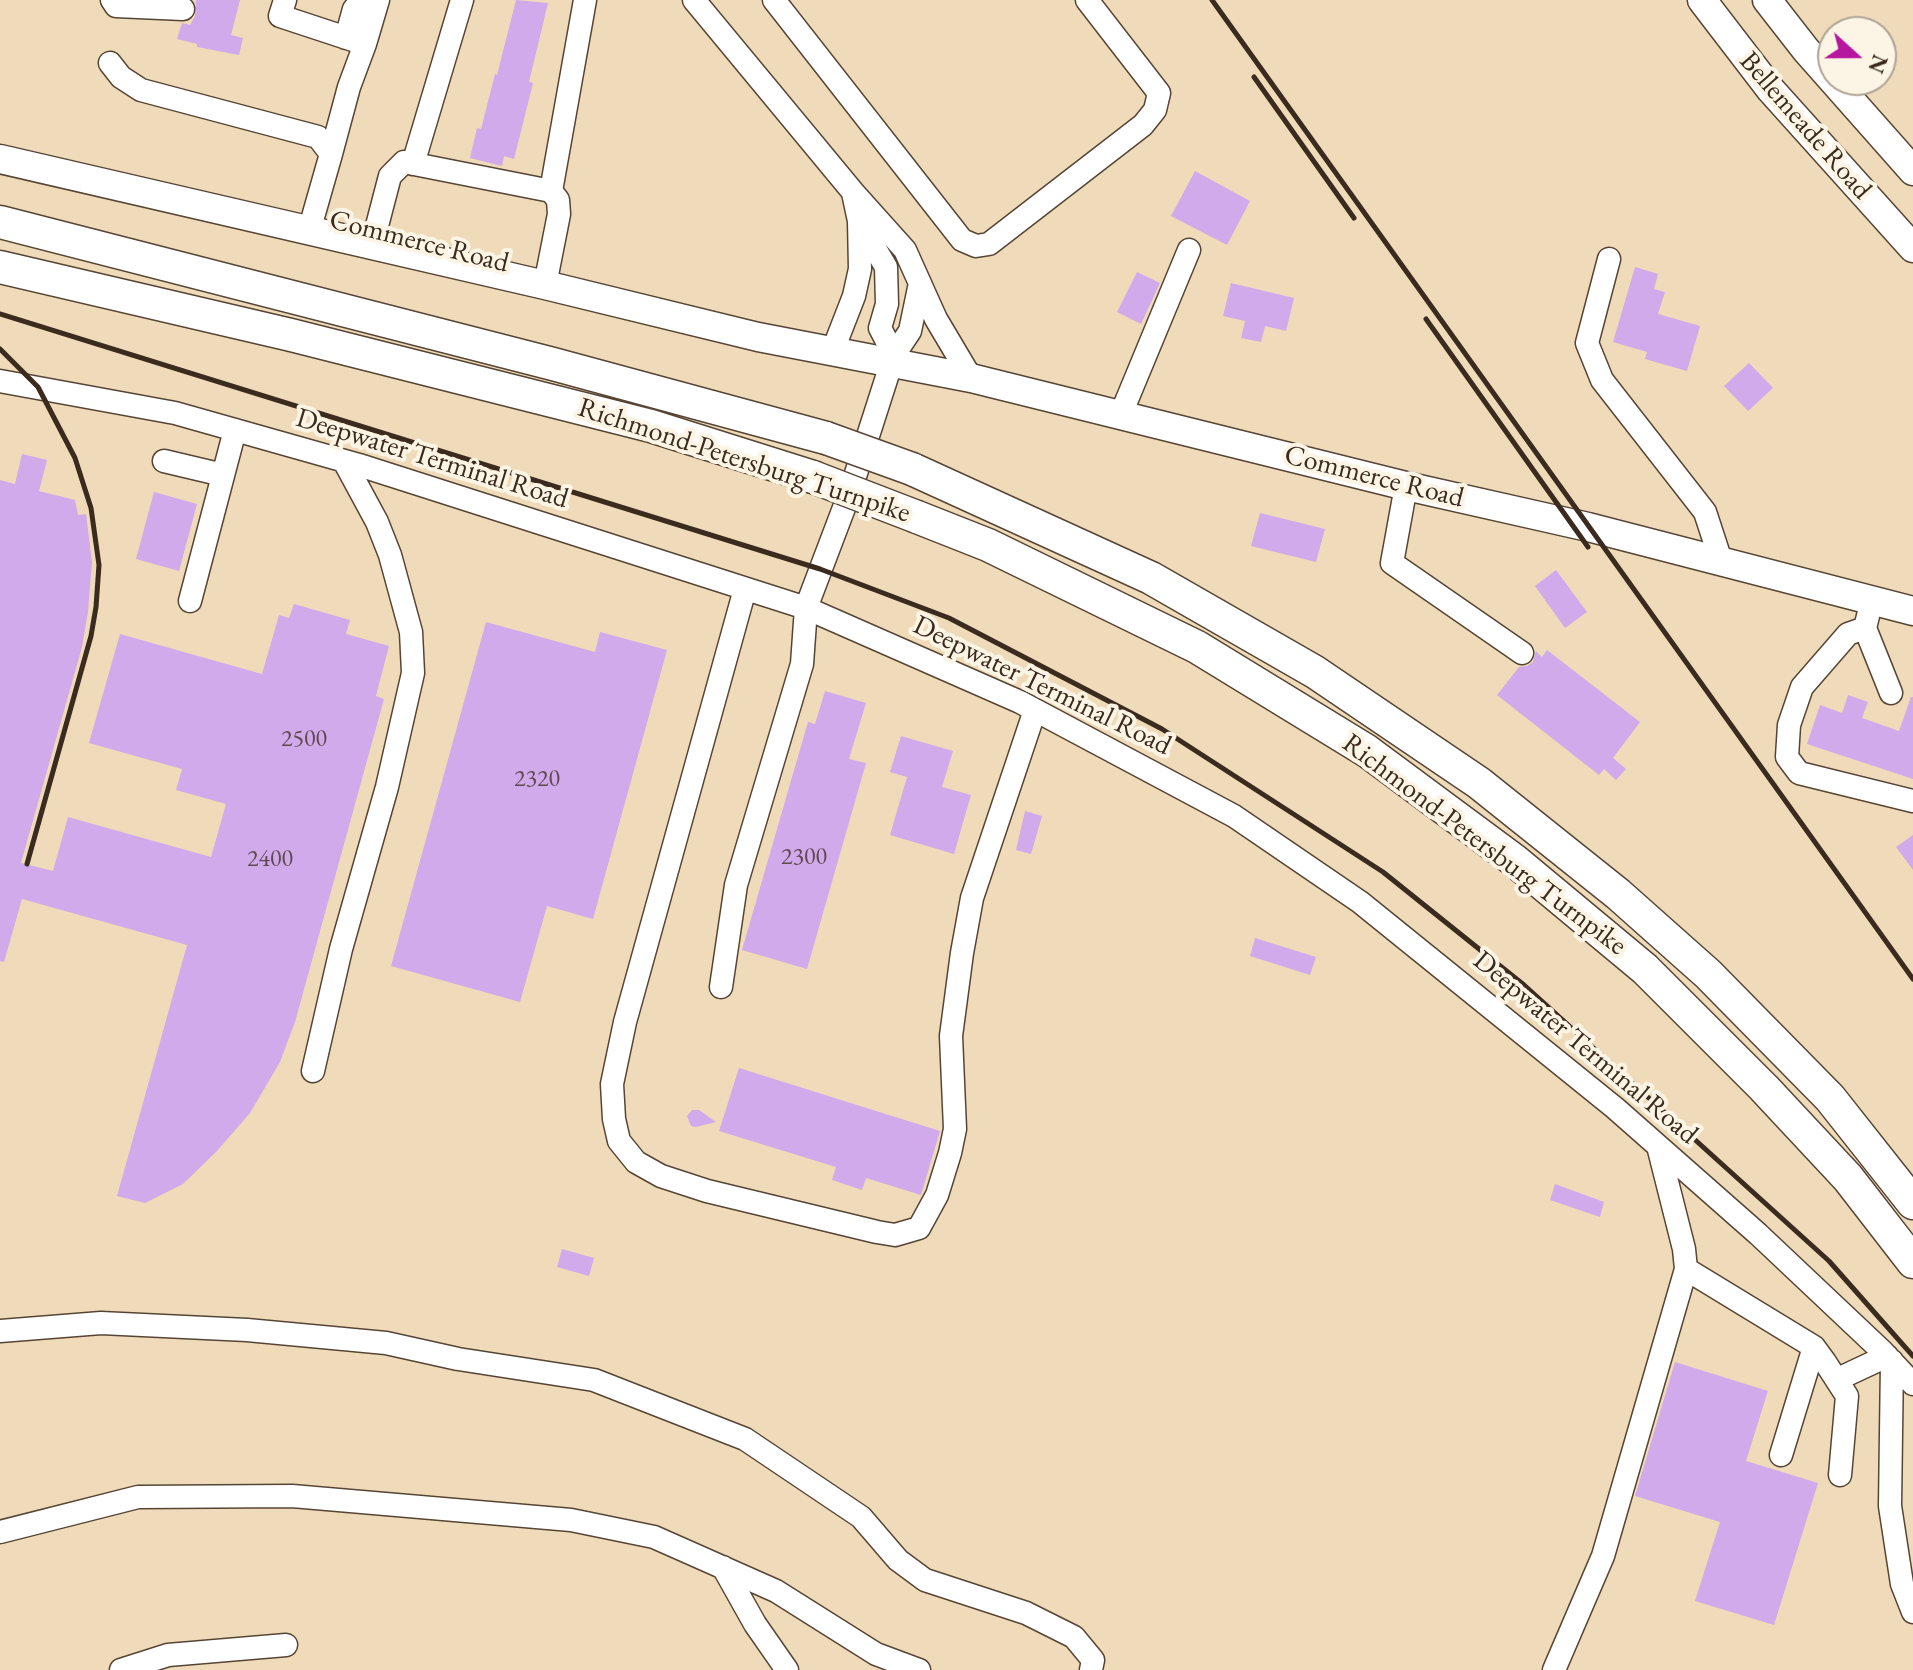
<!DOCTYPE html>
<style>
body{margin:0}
#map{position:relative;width:1913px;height:1670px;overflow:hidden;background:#efdbb9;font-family:"EB Garamond",serif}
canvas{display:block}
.north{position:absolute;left:1817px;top:16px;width:80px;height:80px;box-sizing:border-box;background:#fcf5e5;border:2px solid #afa495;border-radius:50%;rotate:111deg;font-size:22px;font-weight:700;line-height:32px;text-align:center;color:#3b2a1e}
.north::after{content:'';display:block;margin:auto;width:28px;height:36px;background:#b5179e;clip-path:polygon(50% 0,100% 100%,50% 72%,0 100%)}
</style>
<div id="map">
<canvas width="1913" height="1670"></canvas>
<div class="north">N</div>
</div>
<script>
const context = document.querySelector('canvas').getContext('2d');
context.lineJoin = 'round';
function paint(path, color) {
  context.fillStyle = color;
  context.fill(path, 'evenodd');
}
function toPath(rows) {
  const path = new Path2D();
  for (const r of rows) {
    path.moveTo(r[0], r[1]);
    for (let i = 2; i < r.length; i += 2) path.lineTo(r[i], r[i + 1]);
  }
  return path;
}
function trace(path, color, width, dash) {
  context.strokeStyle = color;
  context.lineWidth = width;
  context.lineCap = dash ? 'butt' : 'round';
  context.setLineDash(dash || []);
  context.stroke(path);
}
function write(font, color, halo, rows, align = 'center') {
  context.font = font + ' "EB Garamond",serif';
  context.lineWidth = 8;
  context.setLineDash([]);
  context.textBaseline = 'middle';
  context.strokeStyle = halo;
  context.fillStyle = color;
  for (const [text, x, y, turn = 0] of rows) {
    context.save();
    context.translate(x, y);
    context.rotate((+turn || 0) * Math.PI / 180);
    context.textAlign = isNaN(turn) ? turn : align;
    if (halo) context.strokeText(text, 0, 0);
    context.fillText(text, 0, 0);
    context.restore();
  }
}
paint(toPath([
 [196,0,240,0,231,35,243,38,239,55,197,47,197,44,177,39,182,23,190,25,195,16],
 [516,0,548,3,529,82,533,83,514,159,504,156,502,166,470,158,477,128,481,129,495,74,497,75],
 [1195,171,1250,201,1227,245,1171,216],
 [1635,267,1658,274,1654,289,1665,292,1658,314,1700,326,1687,371,1645,359,1647,352,1613,342],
 [1137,272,1160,283,1141,324,1117,312],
 [1231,283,1294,298,1286,331,1265,326,1261,342,1241,338,1245,321,1223,316],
 [1749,363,1773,388,1748,411,1724,386],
 [22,454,47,460,39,491,75,500,78,515,86,514,92,562,88,612,82,647,21,863,53,871,68,817,211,857,226,804,176,790,182,769,89,743,120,634,262,674,279,615,289,618,294,604,350,620,346,634,389,646,376,696,384,699,295,1022,280,1062,250,1113,217,1151,183,1184,145,1203,117,1196,187,945,22,899,4,962,0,961,0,480,15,484],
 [154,492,197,504,179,571,136,559],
 [1260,513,1325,529,1316,562,1251,546],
 [1556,570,1587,612,1565,628,1535,586],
 [486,622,595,652,600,632,667,650,593,919,547,906,520,1002,391,966],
 [1547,650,1640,722,1613,758,1626,769,1616,780,1604,769,1599,775,1497,695,1519,667,1527,666,1533,662,1536,651,1542,657],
 [825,691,866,703,849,759,866,763,807,969,742,950,808,722,815,724],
 [1848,695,1868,702,1862,718,1899,731,1911,697,1913,697,1913,779,1807,744,1820,705,1842,713],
 [901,736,953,751,942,787,971,795,954,854,890,835,907,777,890,772],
 [1025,811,1042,816,1031,854,1016,850],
 [1913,835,1913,870,1896,847],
 [1255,938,1316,957,1310,975,1250,956],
 [739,1068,940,1131,921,1195,866,1178,862,1190,832,1180,836,1167,719,1131],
 [692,1110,699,1110,716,1122,696,1127,691,1126,687,1116],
 [1555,1184,1604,1202,1600,1217,1550,1200],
 [562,1249,594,1258,589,1276,557,1267],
 [1675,1362,1768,1391,1746,1461,1818,1483,1774,1625,1695,1601,1720,1522,1635,1496]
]), '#d0aaea');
const minor = toPath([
 [112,0,116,6,183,9],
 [285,0,280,16,365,44],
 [694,0,853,192,905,250,936,319,971,378],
 [774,0,962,240,976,246,989,244,1143,125,1155,110,1159,93,1087,0],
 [346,38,354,9,363,0],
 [110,63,121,77,141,90,318,137,331,154,309,231],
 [331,154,349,87,365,44,378,0],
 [413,164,462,0],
 [551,191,585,0],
 [860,223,886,267,887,304,880,328,894,355],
 [372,245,390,176,404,162,551,191,558,200,559,214,545,285],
 [1609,259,1587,343,1602,380,1705,512,1721,561],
 [833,350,854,296,860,269,859,221,853,193],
 [0,381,175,413,359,465,806,608,1020,702,1234,816,1360,902,1615,1108,1758,1234,1882,1351,1913,1384],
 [1121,414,1189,250],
 [164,461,223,475],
 [1406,486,1392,563,1522,653],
 [745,589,625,1022,612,1084,614,1119,619,1141,636,1162,661,1176,707,1191,877,1232,895,1235,919,1228,937,1195,950,1153,955,1129,951,1036,962,953,972,898,1035,710],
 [1872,600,1865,628,1848,634,1802,687,1789,725,1787,757,1799,773,1913,801],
 [190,601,235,430],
 [1865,628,1891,693],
 [721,987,736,885,802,664,806,608,850,492,894,355,910,331,920,283],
 [313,1071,341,949,387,787,413,673,411,632,390,555,377,522,344,461],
 [1686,1269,1814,1347,1825,1362,1847,1396,1840,1475],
 [0,1331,101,1323,247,1330,386,1343,458,1359,594,1380,745,1439,861,1517,898,1560,925,1580,1026,1613,1074,1637,1093,1660,1091,1670],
 [1892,1361,1890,1506,1902,1584,1913,1612],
 [1838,1379,1887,1356],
 [1781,1455,1814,1347],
 [0,1532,138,1497,292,1496,571,1520,654,1537,776,1591,876,1654,919,1670],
 [723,1567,755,1624,787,1670],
 [121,1670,168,1655,286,1645],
 [1554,1670,1603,1556,1686,1269,1684,1249,1658,1146]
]);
const major = toPath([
 [1702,0,1771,90,1913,248],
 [1767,0,1806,50,1913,171],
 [0,159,545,285,758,337,971,378,1406,486,1588,527,1913,611]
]);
const highway = toPath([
 [0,222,553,364,826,438],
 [0,267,291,335,651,426,813,477],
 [912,469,1151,578,1315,672,1479,783,1618,894,1708,974,1830,1098,1913,1203],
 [917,517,988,545,1197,647,1367,751,1514,860,1645,969,1764,1088,1848,1178,1913,1262]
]);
trace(minor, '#564535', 25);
trace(major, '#564535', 31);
trace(highway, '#564535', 35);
trace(minor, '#fff', 22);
trace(major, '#fff', 28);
trace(highway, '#fff', 32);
trace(toPath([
 [1212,0,1913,979],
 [1254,77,1354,218],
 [0,314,820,569,949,618,1162,729,1383,872,1524,985,1829,1261,1913,1356],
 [1426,319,1588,547],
 [0,349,38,387,75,458,91,508,99,565,96,607,91,636,27,864]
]), '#3b2a1e', 5);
const highwayBridge = toPath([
 [826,438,912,469],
 [813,477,917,517]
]);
trace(highwayBridge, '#564535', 35, []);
trace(highwayBridge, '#fff', 32);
write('24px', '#604a51', null, [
 ["2500",304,739],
 ["2320",537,779],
 ["2300",804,857],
 ["2400",270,859]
]);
write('28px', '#3b2a1e', '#fcf5e5', [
 ["Bellemeade Road",1805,126,49],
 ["Commerce Road",419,242,14],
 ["Deepwater Terminal Road",432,459,17],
 ["Richmond-Petersburg Turnpike",744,461,18],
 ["Commerce Road",1374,477,14],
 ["Deepwater Terminal Road",1042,686,26],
 ["Richmond-Petersburg Turnpike",1484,845,37],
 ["Deepwater Terminal Road",1585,1048,40]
]);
</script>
